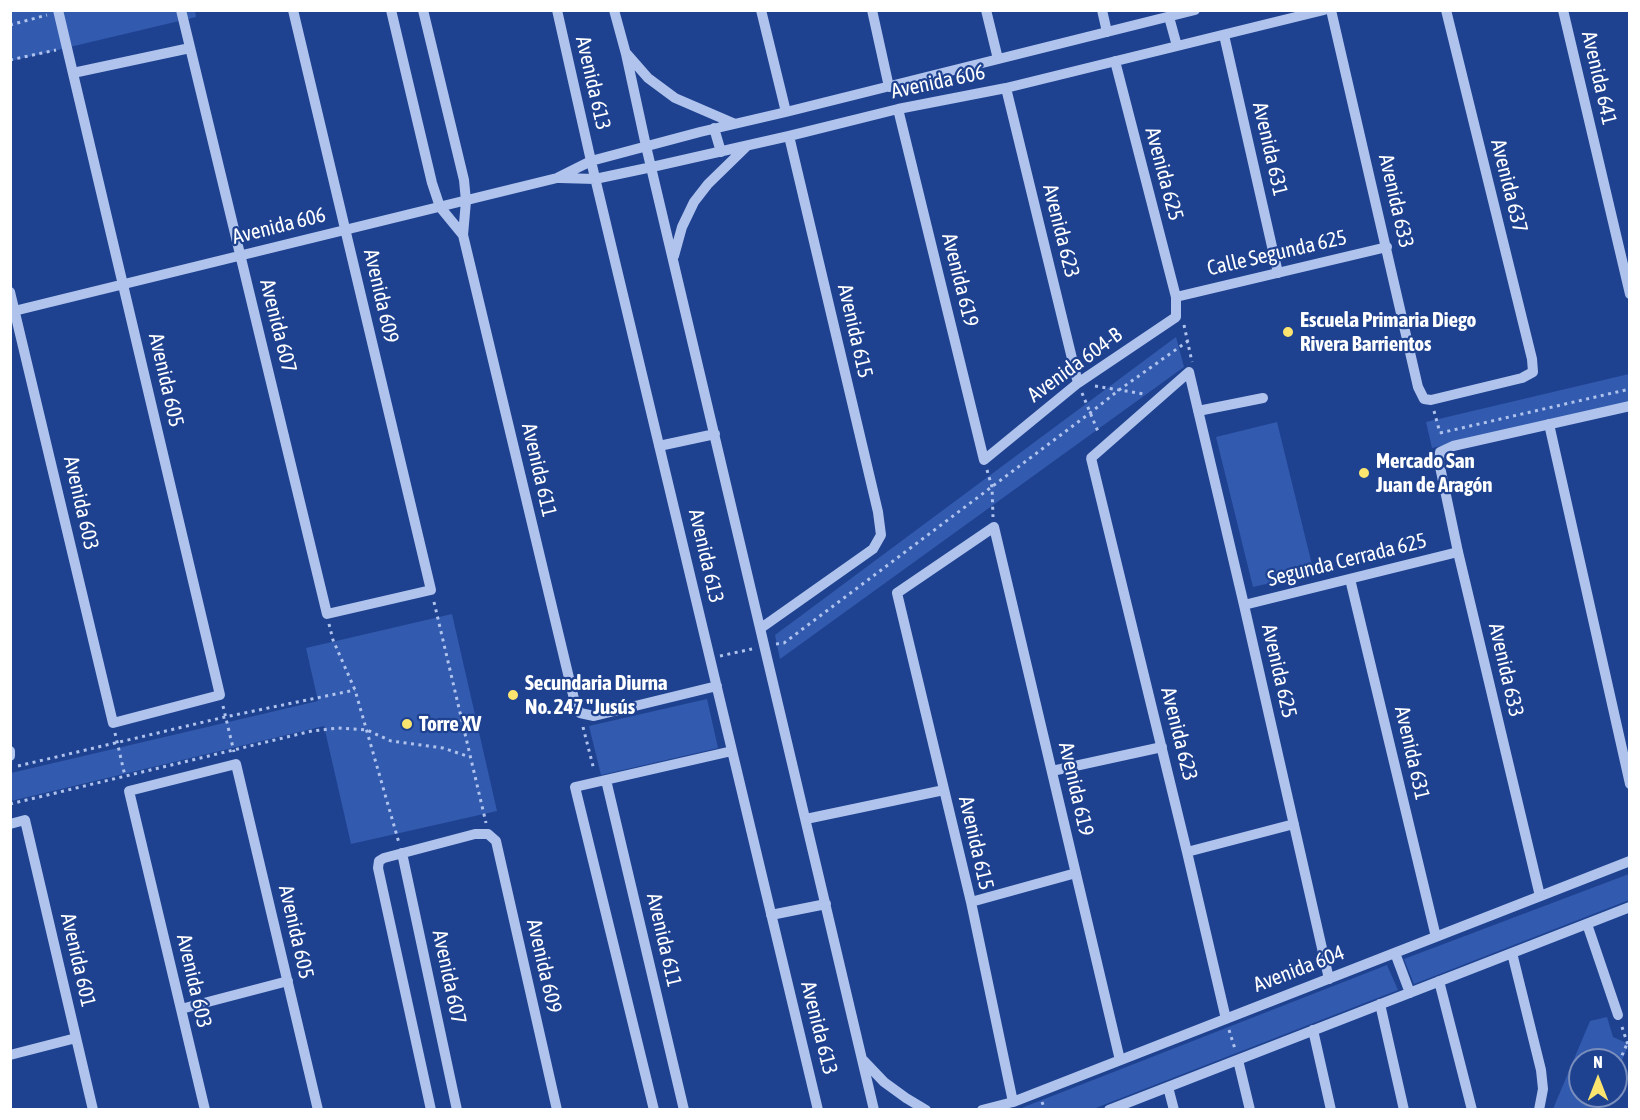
<!DOCTYPE html>
<meta charset="utf-8">
<style>
body{margin:0}
#map{position:relative;width:1640px;height:1120px;overflow:hidden;background:#1f4290;font-family:"Asap Condensed",sans-serif}
canvas{display:block}
.frame{position:absolute;inset:0;border:12px solid #fff;pointer-events:none}
.north{position:absolute;left:1568px;top:1048px;width:60px;height:60px;box-sizing:border-box;background:#1f4290;border:2px solid #798ebc;border-radius:50%;rotate:0deg;font-size:16px;font-weight:700;line-height:24px;text-align:center;color:#fff}
.north::after{content:'';display:block;margin:auto;width:21px;height:27px;background:#fce56e;clip-path:polygon(50% 0,100% 100%,50% 72%,0 100%)}
</style>
<div id="map">
<canvas width="1640" height="1120"></canvas>
<div class="frame"></div>
<div class="north">N</div>
</div>
<script>
const context = document.querySelector('canvas').getContext('2d');
context.lineJoin = 'round';
function paint(path, color) {
  context.fillStyle = color;
  context.fill(path, 'evenodd');
}
function toPath(rows) {
  const path = new Path2D();
  for (const r of rows) {
    path.moveTo(r[0], r[1]);
    for (let i = 2; i < r.length; i += 2) path.lineTo(r[i], r[i + 1]);
  }
  return path;
}
function trace(path, color, width, dash) {
  context.strokeStyle = color;
  context.lineWidth = width;
  context.lineCap = dash ? 'butt' : 'round';
  context.setLineDash(dash || []);
  context.stroke(path);
}
function write(font, color, halo, rows, align = 'center') {
  context.font = font + ' "Asap Condensed",sans-serif';
  context.lineWidth = 4.5;
  context.setLineDash([]);
  context.textBaseline = 'middle';
  context.strokeStyle = halo;
  context.fillStyle = color;
  for (const [text, x, y, turn = 0] of rows) {
    context.save();
    context.translate(x, y);
    context.rotate((+turn || 0) * Math.PI / 180);
    context.textAlign = isNaN(turn) ? turn : align;
    if (halo) context.strokeText(text, 0, 0);
    context.fillText(text, 0, 0);
    context.restore();
  }
}
paint(toPath([
 [195,10,196,17,11,61,10,11],
 [1176,337,1184,367,780,659,775,635],
 [1629,374,1629,402,1432,448,1426,422],
 [1277,422,1314,573,1253,587,1216,437],
 [452,614,497,811,351,844,324,726,11,801,11,773,318,701,306,648],
 [707,699,718,748,601,775,589,726],
 [1629,874,1629,900,1414,984,1404,959],
 [1387,965,1398,990,1093,1109,1019,1109],
 [1607,1017,1613,1037,1629,1044,1616,1074,1616,1060,1580,1060,1580,1096,1607,1096,1601,1109,1553,1109,1590,1021]
]), '#325aae');
trace(toPath([
 [10,25,47,15],
 [10,60,56,50],
 [1184,325,1192,362],
 [1095,386,1144,394],
 [1082,393,1099,434],
 [1434,411,1440,433],
 [1440,433,1630,389],
 [987,470,992,487,993,517],
 [434,602,486,823],
 [329,624,333,640,355,690,399,843],
 [776,644,784,643,1090,413,1119,390,1188,341],
 [720,656,752,649],
 [223,706,234,752],
 [583,727,594,770],
 [115,733,125,776],
 [18,766,225,717,355,690],
 [10,804,312,731,338,728,367,730,391,741,443,748,470,757],
 [1622,1027,1630,1051],
 [1229,1030,1235,1049],
 [1616,1069,1627,1044],
 [1042,1102,1045,1110],
 [1598,1110,1604,1096]
]), '#afc3ed', 3, [3, 4.5]);
trace(toPath([
 [181,10,327,614,431,590,293,10],
 [391,10,432,183,440,207,463,235],
 [423,10,464,180,466,201,463,235,575,703,580,713,594,716,717,686],
 [557,10,591,161,818,1110],
 [614,10,626,54,646,146,874,1110],
 [761,10,786,112],
 [872,10,889,87],
 [986,10,998,59],
 [1102,10,1107,32],
 [1331,10,1418,387,1424,399,1431,400,1522,378,1533,372,1532,359,1446,10],
 [1563,10,1630,294],
 [1169,17,1177,46],
 [1224,35,1278,273],
 [627,54,648,78,675,98,733,123],
 [73,73,190,48],
 [1006,88,1078,383],
 [898,109,984,460,1078,383,1176,317,1176,297,1115,61],
 [714,128,721,152],
 [560,178,595,179,652,167,789,136,898,109,1006,88,1324,10],
 [674,256,682,227,694,202,708,184,747,146],
 [10,292,113,723,220,695,58,10],
 [1176,297,1387,247],
 [10,312,557,178,591,161,700,132,786,112,1195,10],
 [1198,411,1263,398],
 [1549,424,1630,784],
 [659,446,715,434],
 [1350,579,1436,937],
 [1244,605,1458,552],
 [761,628,873,549,881,535,878,512,789,136],
 [10,751,10,756],
 [1052,771,1162,747],
 [606,780,684,1110],
 [806,819,944,790],
 [10,824,25,820,93,1110],
 [1187,852,1294,824],
 [402,853,457,1110],
 [1540,896,1458,552,1439,462,1440,452,1453,446,1630,406],
 [971,902,1076,873],
 [771,915,826,904],
 [1587,924,1618,1015],
 [1395,953,1410,993],
 [1512,953,1541,1070,1543,1089,1539,1110],
 [1439,981,1472,1110],
 [1380,1004,1404,1110],
 [181,1009,288,981],
 [1226,1019,1187,852,1091,458,1189,372,1244,605,1329,979],
 [1313,1030,1331,1110],
 [10,1055,76,1038],
 [863,1060,884,1082,906,1098,926,1110],
 [1238,1060,1250,1110],
 [1168,1087,1174,1110],
 [1013,1102,971,902,897,593,994,527,1120,1060],
 [205,1110,129,791,236,764,318,1110],
 [431,1110,378,868,379,861,384,858,475,834,488,834,496,841,557,1110],
 [654,1110,575,787,732,751],
 [982,1110,1013,1102,1630,861],
 [1109,1110,1630,907]
]), '#afc3ed', 10);
for (const [x, y, r, color] of [
 [1288,332,6,"#fce56e"],
 [1364,473,6,"#fce56e"],
 [513,695,6,"#fce56e"],
 [407,724,6,"#fce56e"]
]) {
  const dot = new Path2D();
  dot.arc(x, y, r, 0, 2 * Math.PI);
  context.fillStyle = color;
  context.fill(dot);
  trace(dot, '#1f4290', 2);
}
write('21px', '#fff', '#1f4290', [
 ["Avenida 641",1599,78,77],
 ["Avenida 606",938,82,-12],
 ["Avenida 613",593,83,77],
 ["Avenida 631",1270,149,77],
 ["Avenida 625",1164,174,75],
 ["Avenida 637",1509,186,76],
 ["Avenida 633",1396,201,77],
 ["Avenida 606",279,226,-14],
 ["Avenida 623",1061,231,76],
 ["Calle Segunda 625",1277,253,-13],
 ["Avenida 619",960,280,76],
 ["Avenida 609",381,296,77],
 ["Avenida 607",278,326,76],
 ["Avenida 615",855,331,77],
 ["Avenida 604-B",1075,365,-36],
 ["Avenida 605",166,380,77],
 ["Avenida 611",539,470,77],
 ["Avenida 603",81,503,77],
 ["Avenida 613",706,556,77],
 ["Segunda Cerrada 625",1347,560,-14],
 ["Avenida 633",1506,670,77],
 ["Avenida 625",1279,671,77],
 ["Avenida 623",1179,734,76],
 ["Avenida 631",1412,753,77],
 ["Avenida 619",1076,789,77],
 ["Avenida 615",976,843,77],
 ["Avenida 605",296,932,77],
 ["Avenida 611",664,940,77],
 ["Avenida 601",78,960,77],
 ["Avenida 609",544,966,77],
 ["Avenida 604",1299,969,-21],
 ["Avenida 607",449,977,78],
 ["Avenida 603",194,981,77],
 ["Avenida 613",819,1028,76]
]);
write('bold 21px', '#fff', '#1f4290', [
 ["Escuela Primaria Diego",1300,320],
 ["Rivera Barrientos",1300,344],
 ["Mercado San",1376,461],
 ["Juan de Aragón",1376,485],
 ["Secundaria Diurna",525,683],
 ["No. 247 \"Jusús",525,707],
 ["Torre XV",419,724]
], 'left');
</script>
